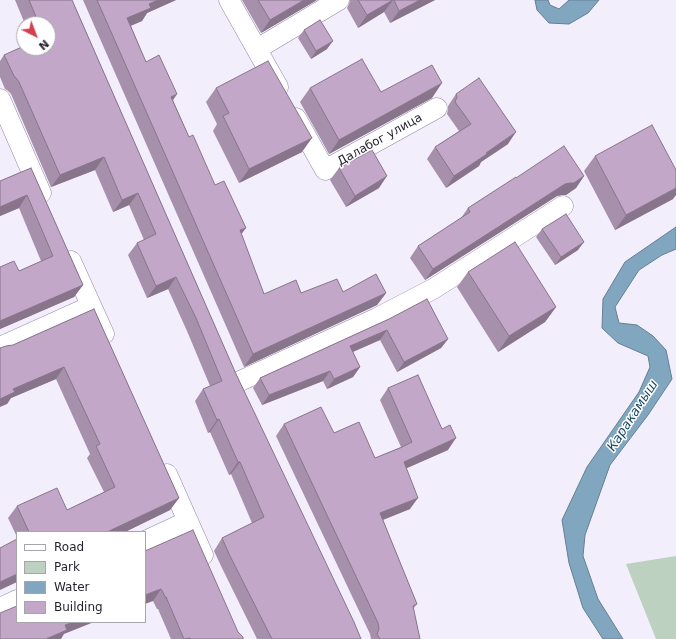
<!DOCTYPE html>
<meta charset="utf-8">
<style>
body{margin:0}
#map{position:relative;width:676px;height:639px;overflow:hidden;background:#f3eefc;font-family:"DejaVu Sans",sans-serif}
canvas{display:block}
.legend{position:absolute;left:16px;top:531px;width:130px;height:92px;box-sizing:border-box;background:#fff;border:1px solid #a7a5ab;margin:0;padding:5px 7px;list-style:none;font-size:12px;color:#241f2c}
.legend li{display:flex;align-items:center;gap:8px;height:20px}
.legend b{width:20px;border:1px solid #a7a5ab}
.north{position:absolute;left:16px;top:16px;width:40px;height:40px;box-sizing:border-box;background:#fff;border:1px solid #a7a5ab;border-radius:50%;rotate:138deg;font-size:11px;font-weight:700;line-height:16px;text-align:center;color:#241f2c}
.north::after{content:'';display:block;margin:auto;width:14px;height:18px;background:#d1414e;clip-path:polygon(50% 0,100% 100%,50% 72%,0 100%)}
</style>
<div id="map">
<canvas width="676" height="639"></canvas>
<ul class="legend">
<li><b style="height:5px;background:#fff"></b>Road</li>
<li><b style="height:11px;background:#bcd1bf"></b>Park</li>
<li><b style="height:11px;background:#80a7bf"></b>Water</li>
<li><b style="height:11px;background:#c2a7c8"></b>Building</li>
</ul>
<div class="north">N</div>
</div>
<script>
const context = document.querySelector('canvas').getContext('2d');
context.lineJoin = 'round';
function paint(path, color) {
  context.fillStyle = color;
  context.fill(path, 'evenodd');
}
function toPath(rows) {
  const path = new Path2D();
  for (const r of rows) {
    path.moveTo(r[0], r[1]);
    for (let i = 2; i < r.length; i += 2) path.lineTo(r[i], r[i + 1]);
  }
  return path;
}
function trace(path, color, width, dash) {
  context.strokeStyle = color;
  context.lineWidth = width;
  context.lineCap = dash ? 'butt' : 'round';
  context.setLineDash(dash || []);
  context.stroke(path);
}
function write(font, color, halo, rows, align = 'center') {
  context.font = font + ' "DejaVu Sans",sans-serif';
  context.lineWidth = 3;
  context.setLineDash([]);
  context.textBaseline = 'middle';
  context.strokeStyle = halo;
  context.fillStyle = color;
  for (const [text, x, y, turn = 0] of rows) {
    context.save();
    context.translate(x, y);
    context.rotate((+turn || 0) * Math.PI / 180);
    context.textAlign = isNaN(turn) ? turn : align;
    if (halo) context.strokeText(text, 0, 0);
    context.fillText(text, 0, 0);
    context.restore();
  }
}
paint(toPath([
 [676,556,676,639,656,639,626,564]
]), '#bcd1bf');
const water = toPath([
 [535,0,548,0,550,5,559,9,569,0,599,0,588,13,569,24,549,23,537,10,535,0],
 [676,227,676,249,662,255,639,270,615,307,619,323,637,325,653,336,666,350,672,379,648,415,610,465,585,535,583,556,598,599,623,639,603,639,583,608,569,563,562,520,587,467,639,392,650,367,648,356,618,343,602,328,603,299,625,262,676,227]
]);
paint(water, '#80a7bf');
trace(water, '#647e93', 1);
const minor = toPath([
 [229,0,278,87],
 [257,49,339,0],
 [0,99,41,193],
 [296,118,325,170,437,108],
 [71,261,104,334],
 [0,347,91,306],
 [238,382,377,318,433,289,563,206],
 [167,474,203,555],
 [145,541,188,521],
 [0,608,17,600]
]);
trace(minor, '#9387a7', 21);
trace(minor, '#fff', 20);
paint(toPath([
 [15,0,72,0,236,374,361,639,257,639,222,568,214,551,222,538,252,523,231,474,229,475,210,432,208,433,195,401,203,389,210,386,187,331,168,289,147,298,128,255,137,243,144,240,129,205,113,212,95,170,51,187,11,94,7,90,5,89,0,77,0,61,4,55,48,48,48,24,25,24],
 [83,0,176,0,147,13,142,21,131,26,146,62,177,94,173,100,189,137,241,234,264,294,343,292,386,293,377,305,244,367],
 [242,0,317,0,261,33],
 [350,0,435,0,390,23,384,12,358,28,347,8,349,4],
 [304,30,327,49,311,59,298,38],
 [216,88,302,152,239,183,213,131,217,124,206,102],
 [310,88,381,92,432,98,329,154,300,102],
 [456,94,508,144,481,162,479,166,446,188,427,159,435,147,459,131,447,114,448,109,448,106],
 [595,156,673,199,615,230,584,171],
 [31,168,83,285,74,297,0,329,0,267,19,271,41,261,19,208,0,216,0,181],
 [339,168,379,188,346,207,330,180],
 [584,176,576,188,566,195,562,195,557,196,425,280,410,258,418,246,461,218,468,208,516,178],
 [542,229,578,250,555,265,536,237],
 [468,272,556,307,545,322,498,352,457,287],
 [94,309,179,498,170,510,125,532,17,532,17,537,8,518,17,506,67,510,104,492,87,458,90,454,56,379,11,398,7,404,13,345],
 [389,319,448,339,441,348,397,372,380,340,353,352,360,367,353,377,327,389,323,381,262,405,253,388,260,378],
 [388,388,448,450,406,468,410,509,383,520,417,604,413,609,420,639,371,639,370,634,276,436,284,424,334,433,375,458,401,447,380,400],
 [145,551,238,632,243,639,171,639,158,609,157,609,153,601]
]), '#a790ac');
paint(toPath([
 [158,0,176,0,147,13,142,21,119,30,127,18,149,4],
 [304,0,317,0,261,33,270,20],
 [393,0,384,12,358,28,367,15],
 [420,0,435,0,390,23,399,11],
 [333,41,327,49,311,59,316,51],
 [442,83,432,98,329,154,339,140],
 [177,94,168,107,171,97],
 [516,132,508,144,481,162,479,166,446,188,454,176],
 [312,138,302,152,239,183,249,169],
 [104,157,95,170,51,187,60,175],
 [387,176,379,188,346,207,355,196],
 [584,176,576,188,566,195,562,195,557,196,425,280,433,269,565,184],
 [676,188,676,195,673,199,615,230,626,215],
 [138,193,129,205,113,212,122,200],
 [27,195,19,208,0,216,0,207],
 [246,228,237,240,240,230],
 [584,242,578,250,555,265,561,257],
 [176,277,168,289,147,298,156,286],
 [83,285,74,297,0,329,0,321],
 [386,293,377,305,244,367,253,354],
 [556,307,545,322,498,352,509,336],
 [387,330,380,340,343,356,350,346],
 [448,339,441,348,397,372,404,362],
 [64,367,56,379,11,398,7,404,0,407,0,399,13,389],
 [360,367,353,377,327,389,334,379],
 [330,371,323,381,262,405,269,395],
 [219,419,210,432,208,433,217,420],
 [456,438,448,450,396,473,404,462],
 [238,462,240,462,231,474,229,475],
 [179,498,170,510,125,532,107,532],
 [418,498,410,509,372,524,380,513],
 [17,574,17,582,0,590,0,582],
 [161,589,153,601,145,604,145,595],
 [73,622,94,622,64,634,61,639,46,639,65,625]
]), '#88758c');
const building = toPath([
 [29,0,72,0,236,374,354,622,361,639,272,639,230,556,222,538,264,517,240,462,238,462,219,419,217,420,203,389,222,381,196,318,176,277,156,286,137,243,156,234,138,193,122,200,104,157,60,175,19,82,16,78,14,76,4,55,24,46,24,48,48,48,48,24,39,24,29,0],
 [97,0,158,0,149,4,151,8,127,18,146,62,159,55,177,94,171,97,189,137,193,135,215,185,224,181,246,228,240,230,264,294,296,280,301,293,337,279,343,292,376,274,386,293,253,354,97,0],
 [258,0,304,0,270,20,258,0],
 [358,0,393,0,367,15,358,0],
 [394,0,420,0,399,11,394,0],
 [320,20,333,41,316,51,304,30,320,20],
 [362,59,381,92,432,65,442,83,339,140,310,88,362,59],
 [268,61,312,138,249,169,223,116,229,113,216,88,268,61],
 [479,78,516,132,486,153,487,154,454,176,435,147,471,124,455,102,457,97,456,94,479,78],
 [652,125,676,170,676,188,626,215,595,156,652,125],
 [564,146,584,176,574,183,570,183,565,184,433,269,418,246,470,212,468,208,516,177,516,178,564,146],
 [372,150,387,176,355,196,339,168,372,150],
 [31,168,83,285,0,321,0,267,14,261,19,271,53,256,27,195,0,207,0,181,31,168],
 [566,214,584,242,561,257,542,229,566,214],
 [515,242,556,307,509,336,468,272,515,242],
 [427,299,448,339,404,362,387,330,350,346,360,367,334,379,330,371,269,395,260,378,389,319,427,299],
 [94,309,179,498,107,532,29,532,17,506,57,488,67,510,115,487,96,446,100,444,64,367,13,389,15,392,0,399,0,348,6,346,13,345,94,309],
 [418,375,442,429,450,425,456,438,404,462,418,498,380,513,417,604,413,606,420,639,380,639,377,634,379,629,378,623,284,424,321,407,334,433,359,422,375,458,400,448,412,442,388,388,418,375],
 [193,530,238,632,243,637,243,639,190,639,190,638,184,639,166,597,166,598,161,589,145,595,145,551,193,530],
 [17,539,17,574,0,582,0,548,17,539],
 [17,606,17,622,73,622,65,625,67,630,46,639,0,639,0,613,17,606]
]);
paint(building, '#c2a7c8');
trace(building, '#88758c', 1);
write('12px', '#241f2c', '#fff', [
 ["Далабог улица",380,140,-29]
]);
write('italic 13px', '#184963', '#fff', [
 ["Каракамыш",633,416,-57]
]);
</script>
